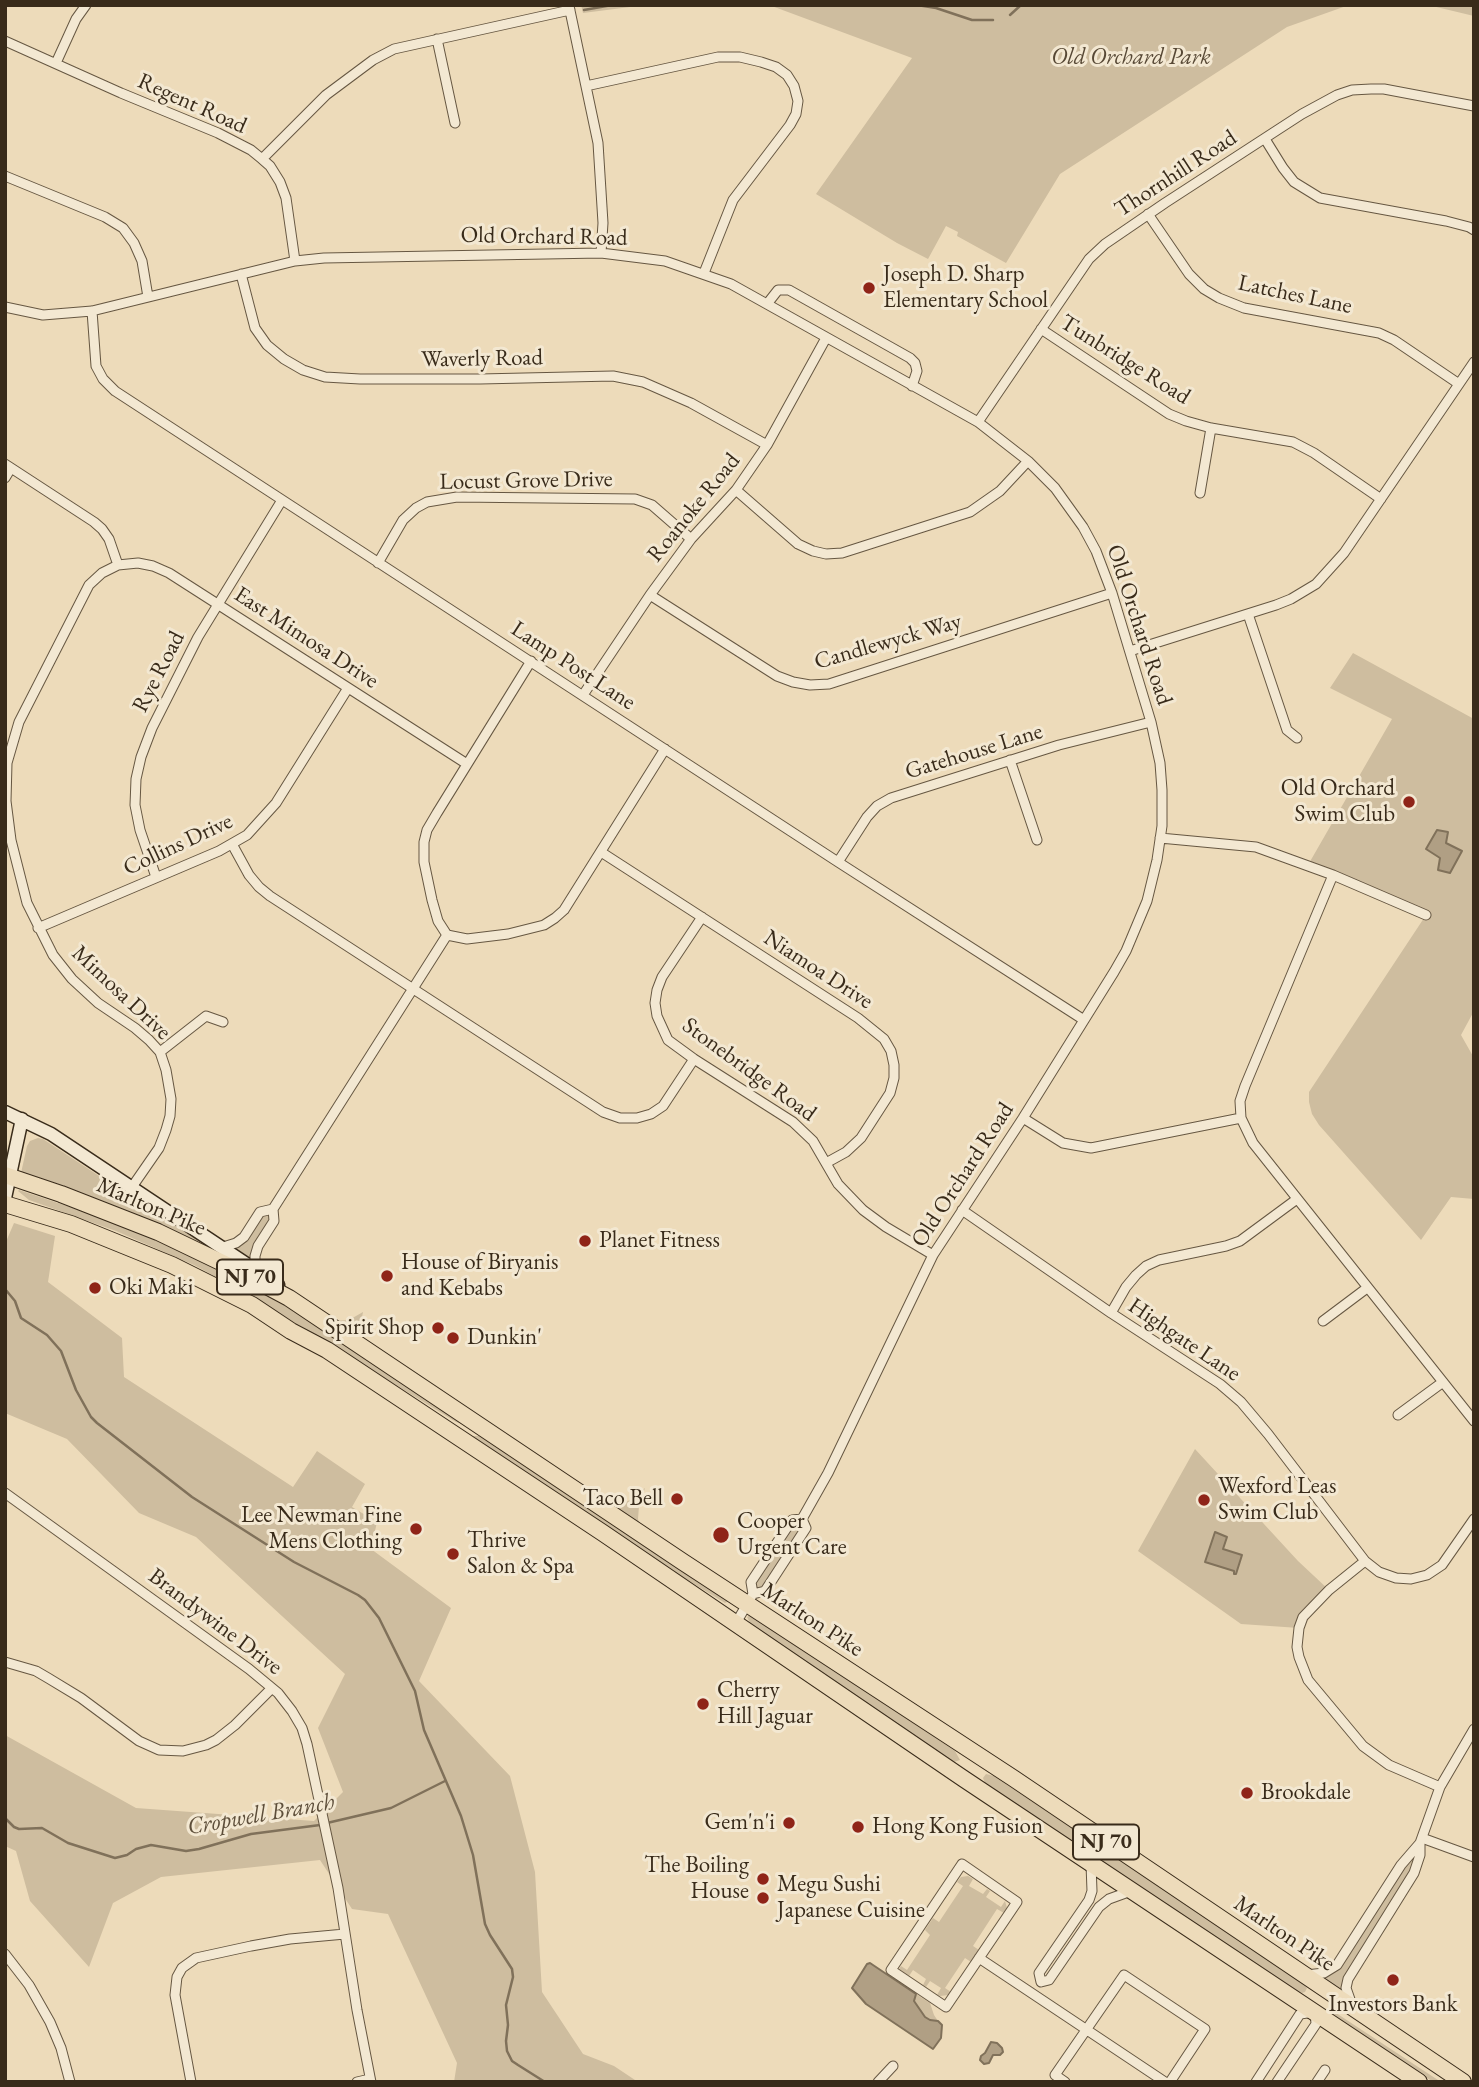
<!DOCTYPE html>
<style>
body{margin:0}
#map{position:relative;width:1479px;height:2087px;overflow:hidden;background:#eddbba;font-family:"EB Garamond",serif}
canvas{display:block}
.frame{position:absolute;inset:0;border:7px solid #392b1a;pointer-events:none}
</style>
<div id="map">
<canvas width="1479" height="2087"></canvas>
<div class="frame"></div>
</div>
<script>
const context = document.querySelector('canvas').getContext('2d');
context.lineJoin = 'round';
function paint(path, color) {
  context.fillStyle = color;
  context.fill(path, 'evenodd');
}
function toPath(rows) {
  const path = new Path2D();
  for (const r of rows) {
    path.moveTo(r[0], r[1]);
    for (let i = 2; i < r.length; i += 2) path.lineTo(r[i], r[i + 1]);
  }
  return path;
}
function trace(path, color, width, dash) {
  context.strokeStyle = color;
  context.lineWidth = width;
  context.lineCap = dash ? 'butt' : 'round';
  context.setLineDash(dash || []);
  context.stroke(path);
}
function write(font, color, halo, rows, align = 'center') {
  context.font = font + ' "EB Garamond",serif';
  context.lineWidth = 6;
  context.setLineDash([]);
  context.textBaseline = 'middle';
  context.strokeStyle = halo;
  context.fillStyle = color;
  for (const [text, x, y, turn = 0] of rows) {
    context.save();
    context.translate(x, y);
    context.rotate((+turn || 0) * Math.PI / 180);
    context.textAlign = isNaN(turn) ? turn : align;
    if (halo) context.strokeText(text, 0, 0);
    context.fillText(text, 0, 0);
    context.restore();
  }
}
paint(toPath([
 [581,5,646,5,583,13],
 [769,5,1349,5,1287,27,1060,174,1006,263,957,236,958,232,946,226,928,259,897,243,816,194,912,58],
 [1428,5,1474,5,1474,16],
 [1353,653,1474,719,1474,1011,1461,1035,1474,1058,1474,1199,1451,1197,1421,1240,1319,1125,1312,1114,1309,1102,1309,1092,1426,915,1308,865,1392,719,1330,688],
 [38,1138,43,1139,128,1195,136,1195,217,1250,138,1215,77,1191,21,1173,27,1146,30,1141],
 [19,1190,109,1220,180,1250,248,1285,321,1326,468,1426,456,1422,255,1298,194,1265,116,1231,29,1200,18,1191],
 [273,1209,274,1221,258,1246,255,1269,223,1247,236,1243,260,1212],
 [14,1223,55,1236,48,1282,122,1338,124,1377,293,1487,317,1451,365,1484,352,1507,377,1522,371,1549,451,1608,419,1681,510,1776,535,1872,542,1992,583,2054,614,2066,638,2082,454,2082,457,2063,388,1914,352,1909,320,1860,161,1877,113,1903,89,1967,30,1901,16,1851,5,1846,5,1735,136,1808,314,1821,343,1792,318,1728,345,1674,196,1537,139,1513,67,1439,5,1413,5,1244],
 [363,1312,360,1328,362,1341,334,1321,349,1320],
 [469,1436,486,1436,729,1601,725,1603,606,1530],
 [1195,1449,1298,1561,1329,1590,1299,1628,1241,1624,1138,1551],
 [645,1488,639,1506,638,1519,642,1534,598,1506,615,1506,628,1501],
 [802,1519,806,1528,765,1591,753,1594,751,1582,792,1520],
 [752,1614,955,1751,960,1760,954,1762,950,1760,751,1625,747,1617],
 [986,1774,994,1776,1300,1981,1307,1988,1305,1992,1302,1993,1297,1991,985,1783,983,1778],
 [1409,1853,1420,1855,1352,1970,1348,1997,1316,1975,1331,1970],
 [968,1876,973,1879,969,1886,983,1894,987,1889,990,1891,986,1897,1001,1907,1005,1901,1007,1908,1004,1913,997,1909,973,1946,979,1950,971,1962,965,1958,945,1988,951,1992,949,1995,940,1996,937,1995,941,1988,930,1981,926,1987,923,1985,926,1979,913,1970,909,1976,899,1969,901,1966,907,1970,930,1935,925,1930,933,1918,939,1922,963,1886,957,1882,961,1877],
 [916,1994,930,2003,934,2015,938,2021,930,2020,925,2017,914,2001],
 [1326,2009,1333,2011,1441,2082,1433,2082]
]), '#cebd9f');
const water = toPath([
 [1437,830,1448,832,1446,843,1462,851,1450,873,1438,870,1440,858,1426,849,1437,830],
 [1215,1532,1227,1537,1223,1549,1242,1555,1236,1574,1234,1574,1234,1571,1205,1562,1215,1532],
 [870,1963,916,1994,914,2001,925,2017,930,2020,938,2021,942,2025,941,2038,933,2049,866,2004,852,1988,867,1964,870,1963],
 [991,2042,997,2043,1002,2048,1003,2052,1000,2055,993,2055,989,2063,984,2064,980,2060,981,2056,985,2053,991,2042]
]);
paint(water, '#b09f84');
trace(water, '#80715a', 2);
trace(toPath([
 [917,5,936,8,972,20,993,20],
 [584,10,612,5],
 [1010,15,1021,5],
 [5,1289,15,1301,21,1318,47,1335,61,1351,76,1390,91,1417,97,1423,192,1497,294,1562,358,1595,365,1600,379,1618,415,1691,424,1730,461,1816,473,1855,485,1924,490,1935,512,1969,513,1977,506,2005,508,2025,506,2041,507,2051,512,2061,518,2065,545,2082],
 [5,1818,14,1827,19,1829,42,1828,68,1843,115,1858,127,1855,136,1849,151,1845,186,1851,199,1849,251,1834,320,1825],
 [327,1823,391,1808,445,1781]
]), '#80715a', 2.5);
const street = toPath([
 [569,6,598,143,603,223,601,253],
 [437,39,455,123],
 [5,41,121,93,218,133,251,150,262,159,270,166,280,182,286,198,295,261],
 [56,63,76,19,86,5],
 [586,86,718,57,740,57,761,62,776,67,787,75,794,86,798,101,796,114,790,125,733,200,704,273],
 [1265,139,1283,168,1294,182,1320,198,1446,221,1469,227,1474,230],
 [262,159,326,95,373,60,394,49,570,10],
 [5,176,105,217,123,228,134,243,142,261,148,297],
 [1148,214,1189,274,1204,289,1219,298,1244,308,1379,333,1394,340,1459,384],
 [241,274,255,328,267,345,284,359,303,370,325,377,360,379,480,379,613,376,643,382,691,403,767,445],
 [767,304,778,290,789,290,910,358,915,363,917,371,912,386],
 [5,307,43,315,92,311,295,261,324,258,601,253,665,261,731,284,978,422,1028,461,1055,488,1083,527,1096,551,1112,593,1151,722,1160,763,1162,790,1162,826,1157,860,1147,901,1126,951,1114,972,1023,1118,933,1255,828,1473,802,1519,806,1528,765,1591,753,1594],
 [92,311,96,366,103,379,115,391,838,862,1084,1020],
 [1041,329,1169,414,1186,421,1211,428,1293,442,1314,453,1381,499],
 [978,422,1089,259,1105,244,1165,203,1302,114,1337,95,1352,90,1371,89,1384,89,1474,106],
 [5,464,94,522,102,529,109,539,118,565],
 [5,478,11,468],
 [736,490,798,544,813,551,826,554,842,553,970,512,1000,491,1028,461],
 [1200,493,1211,428],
 [378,563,403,520,416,508,427,502,457,497,635,499,652,505,691,539],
 [650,595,777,676,793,682,810,685,829,684,1112,593],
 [1248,614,1287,730,1297,738],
 [1130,651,1276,605,1291,599,1316,584,1344,553,1474,362],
 [583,695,650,595,691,539,736,490,767,445,826,338],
 [1010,760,1037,840],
 [1160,838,1256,847,1333,875,1426,915],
 [232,844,249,875,259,887,270,896,603,1112,620,1118,637,1118,651,1114,663,1106,694,1059],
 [601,852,858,1018,884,1039,891,1051,894,1065,894,1078,890,1093,861,1138,846,1152,826,1163],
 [838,862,867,817,877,806,891,798,1059,745,1151,722],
 [1333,875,1245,1086,1240,1101,1241,1118,1253,1143,1474,1421],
 [156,877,140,830,135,805,136,779,141,757,152,728,198,637,282,500],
 [702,917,662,977,657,990,655,1003,657,1016,668,1040,694,1059,793,1122,813,1141,838,1184,863,1210,886,1227,933,1255],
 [38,928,219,851,247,835,276,803,348,688],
 [447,935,467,939,508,934,544,925,555,918,564,910,665,749],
 [447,935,438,921,432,900,424,862,424,842,427,830,437,813,531,661],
 [160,1052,206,1016,223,1022],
 [1023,1118,1063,1143,1091,1148,1241,1118],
 [132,1187,159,1148,166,1130,170,1116,171,1099,166,1070,160,1052,149,1040,135,1028,98,1003,72,979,53,955,27,903,11,840,6,801,7,763,19,722,89,585,102,573,118,565,138,563,153,566,169,573,467,764],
 [962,1210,1111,1313,1220,1384,1241,1402,1268,1434,1365,1561,1379,1572,1396,1578,1411,1579,1427,1575,1442,1565,1474,1519],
 [223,1247,236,1243,244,1237,260,1212,273,1209],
 [255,1269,255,1256,258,1246,274,1221,273,1209,447,935],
 [1111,1313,1126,1287,1136,1275,1146,1266,1159,1260,1226,1246,1240,1241,1297,1199],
 [1323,1321,1367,1288],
 [1398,1415,1443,1382],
 [5,1493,249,1669,278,1693,292,1711,302,1728,307,1744,338,1888,357,2010,371,2082],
 [1365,1561,1329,1590,1303,1617,1299,1628,1297,1647,1299,1657,1308,1680,1363,1746,1389,1765,1440,1787],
 [736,1623,753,1594,751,1582,792,1520,802,1519],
 [5,1662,36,1671,48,1678,81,1698,139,1741,159,1750,183,1751,206,1745,216,1740,235,1725,272,1688],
 [1422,1838,1474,1857],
 [1420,1843,1440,1787,1474,1729],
 [962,1864,1017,1902,946,2007,891,1970,962,1864],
 [1091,1864,1092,1891,1089,1900,1039,1973,1041,1982,1049,1980,1099,1907,1109,1899,1131,1891],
 [5,1954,29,1985,50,2022,61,2048,70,2082],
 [979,1958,1165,2082],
 [1306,1975,1324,1973,1337,1965,1401,1865,1420,1843,1420,1855,1414,1873,1348,1979,1346,1988,1352,2005],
 [191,2082,175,1995,177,1977,182,1968,196,1958,251,1946,290,1939,345,1934],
 [357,2082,370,2079],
 [878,2082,893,2066],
 [1065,2082,1055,2075,1124,1975,1205,2029,1170,2082],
 [1256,2082,1300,2014,1315,2012,1316,2024,1277,2082],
 [1317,2082,1325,2070]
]);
const secondary = toPath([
 [5,1112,51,1134,278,1285],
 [5,1198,22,1119]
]);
const highway = toPath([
 [5,1175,61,1194,158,1232,233,1268,289,1298,683,1562,1013,1778,1463,2082],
 [5,1204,71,1224,172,1265,252,1305,291,1331,327,1350,603,1533,964,1779,1419,2082]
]);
trace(street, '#665742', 11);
trace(secondary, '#392b1a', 15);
trace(highway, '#392b1a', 18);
trace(street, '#f3e8d2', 9);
trace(secondary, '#f3e8d2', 12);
trace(highway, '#eddbba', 16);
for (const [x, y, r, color] of [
 [869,288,7,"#8f2418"],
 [1409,802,7,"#8f2418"],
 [585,1241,7,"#8f2418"],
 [387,1276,7,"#8f2418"],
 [95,1288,7,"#8f2418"],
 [438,1328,7,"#8f2418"],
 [453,1338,7,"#8f2418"],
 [677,1499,7,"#8f2418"],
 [1204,1500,7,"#8f2418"],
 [416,1529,7,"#8f2418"],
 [721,1535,9,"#8f2418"],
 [453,1554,7,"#8f2418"],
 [703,1704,7,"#8f2418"],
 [1247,1793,7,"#8f2418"],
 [789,1823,7,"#8f2418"],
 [858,1827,7,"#8f2418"],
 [763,1879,7,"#8f2418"],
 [763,1898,7,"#8f2418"],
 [1393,1980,7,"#8f2418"]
]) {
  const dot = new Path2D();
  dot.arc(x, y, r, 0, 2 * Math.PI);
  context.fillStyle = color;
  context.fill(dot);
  trace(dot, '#f3e8d2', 2.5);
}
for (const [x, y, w] of [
 [250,1277,66],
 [1106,1842,66]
]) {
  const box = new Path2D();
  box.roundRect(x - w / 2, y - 17.5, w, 35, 5);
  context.fillStyle = '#f3e8d2';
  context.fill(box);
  trace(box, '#392b1a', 2);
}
write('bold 21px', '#392b1a', null, [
 ["NJ 70",250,1277],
 ["NJ 70",1106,1842]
]);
write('italic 23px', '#574835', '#f3e8d2', [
 ["Old Orchard Park",1131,58]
]);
write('23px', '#392b1a', '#f3e8d2', [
 ["Regent Road",192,104,24],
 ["Thornhill Road",1176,174,-33],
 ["Old Orchard Road",544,237,1],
 ["Latches Lane",1295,295,12],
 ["Waverly Road",482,359,-1],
 ["Tunbridge Road",1125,360,32],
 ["Locust Grove Drive",526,481,-1],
 ["Roanoke Road",694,508,-51],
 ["Old Orchard Road",1139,625,72],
 ["East Mimosa Drive",306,638,33],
 ["Candlewyck Way",888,642,-16],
 ["Lamp Post Lane",573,666,33],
 ["Rye Road",159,672,-63],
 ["Gatehouse Lane",974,752,-17],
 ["Collins Drive",178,845,-25],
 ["Niamoa Drive",818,970,33],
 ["Mimosa Drive",121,993,43],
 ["Stonebridge Road",749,1070,36],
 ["Old Orchard Road",963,1175,-57],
 ["Marlton Pike",151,1207,23],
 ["Highgate Lane",1184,1340,34],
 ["Marlton Pike",812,1620,33],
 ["Brandywine Drive",215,1622,37],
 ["Marlton Pike",1284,1934,34]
]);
write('23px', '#392b1a', '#f3e8d2', [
 ["Joseph D. Sharp",883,275],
 ["Elementary School",883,301],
 ["Old Orchard",1395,789,"right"],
 ["Swim Club",1395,815,"right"],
 ["Planet Fitness",599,1241],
 ["House of Biryanis",401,1263],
 ["and Kebabs",401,1289],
 ["Oki Maki",109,1288],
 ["Spirit Shop",424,1328,"right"],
 ["Dunkin'",467,1338],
 ["Wexford Leas",1218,1487],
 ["Swim Club",1218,1513],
 ["Taco Bell",663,1499,"right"],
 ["Lee Newman Fine",402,1516,"right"],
 ["Mens Clothing",402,1542,"right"],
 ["Cooper",737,1522],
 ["Urgent Care",737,1548],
 ["Thrive",467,1541],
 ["Salon & Spa",467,1567],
 ["Cherry",717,1691],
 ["Hill Jaguar",717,1717],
 ["Brookdale",1261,1793],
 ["Gem'n'i",775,1823,"right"],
 ["Hong Kong Fusion",872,1827],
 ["The Boiling",749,1866,"right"],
 ["House",749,1892,"right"],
 ["Megu Sushi",777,1885],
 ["Japanese Cuisine",777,1911],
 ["Investors Bank",1393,2005,"center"]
], 'left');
write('italic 24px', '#5d4e3a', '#f3e8d2', [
 ["Cropwell Branch",261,1815,-10]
]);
</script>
